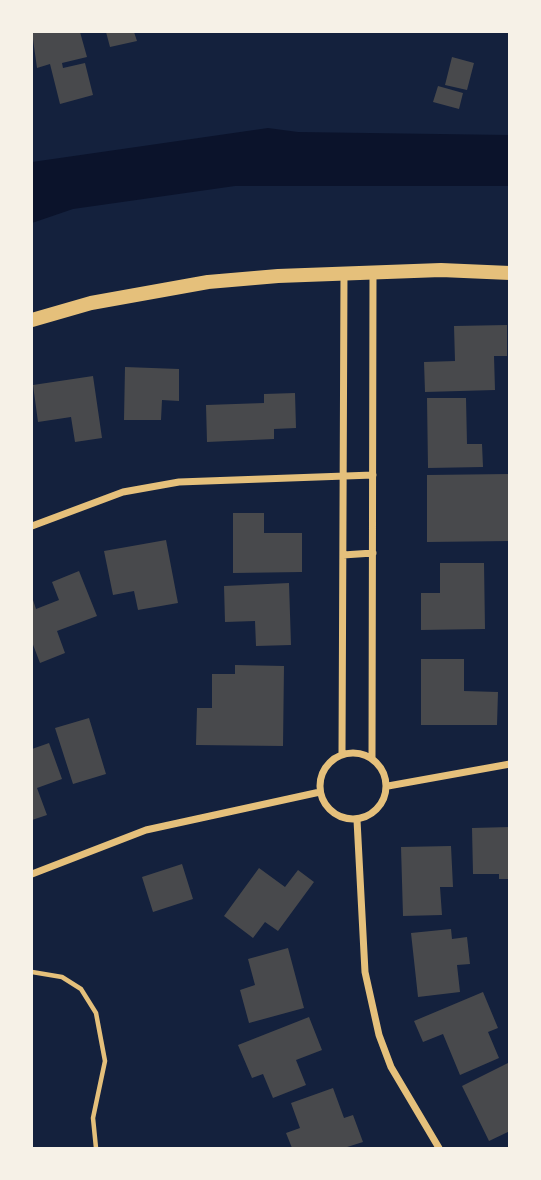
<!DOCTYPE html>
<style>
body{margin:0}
#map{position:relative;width:541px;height:1180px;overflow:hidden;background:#14213d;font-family:"Titillium Web",sans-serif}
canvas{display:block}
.frame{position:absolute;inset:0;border:33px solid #f6f1e7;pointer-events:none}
</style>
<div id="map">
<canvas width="541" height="1180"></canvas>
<div class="frame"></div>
</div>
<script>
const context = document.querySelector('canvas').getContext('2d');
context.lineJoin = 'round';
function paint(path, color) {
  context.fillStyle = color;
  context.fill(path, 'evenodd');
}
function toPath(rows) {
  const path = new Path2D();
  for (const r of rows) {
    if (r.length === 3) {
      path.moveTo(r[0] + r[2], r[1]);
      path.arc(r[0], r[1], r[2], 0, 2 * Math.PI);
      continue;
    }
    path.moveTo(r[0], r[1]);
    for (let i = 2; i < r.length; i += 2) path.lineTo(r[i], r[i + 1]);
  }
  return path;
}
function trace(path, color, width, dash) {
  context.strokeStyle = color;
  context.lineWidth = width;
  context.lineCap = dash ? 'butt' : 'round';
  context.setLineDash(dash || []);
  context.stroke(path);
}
paint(toPath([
 [268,128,298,132,509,135,509,186,235,186,73,209,32,223,32,162]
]), '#0b132b');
paint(toPath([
 [32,32,80,32,87,57,62,63,63,68,85,63,93,95,60,104,50,64,37,68],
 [106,32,134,32,137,41,110,47],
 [452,57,474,63,467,90,445,85],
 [438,86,463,93,459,109,433,102],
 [507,325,507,356,494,356,495,390,425,392,424,362,455,361,454,326],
 [125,367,179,369,179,401,162,400,161,420,124,420],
 [93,376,102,438,75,442,71,417,38,422,33,385],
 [295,393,296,428,274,429,274,439,207,442,206,405,264,403,264,394],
 [427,398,466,398,467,444,482,444,483,467,428,468],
 [509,474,510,541,427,542,427,475],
 [233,513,264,513,264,533,302,533,302,572,233,573],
 [166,540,178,603,138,610,134,591,113,595,104,551],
 [440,563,484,563,485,629,421,630,421,593,440,593],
 [79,571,97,616,57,631,65,653,40,663,32,642,32,597,36,609,59,600,52,582],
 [289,583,291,645,256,646,255,621,225,622,224,586],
 [421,659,464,659,464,691,498,692,497,725,421,725],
 [235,665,284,666,283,746,196,745,197,708,212,708,212,674,235,674],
 [89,718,106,774,73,784,55,728],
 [49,743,62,779,37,788,47,815,32,820,32,749],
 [510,827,510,879,499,879,499,874,473,874,472,828],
 [451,846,453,887,440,887,442,915,403,916,401,847],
 [182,864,193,899,153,912,142,877],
 [259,868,285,887,298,870,314,882,278,931,265,922,253,938,224,916],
 [451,929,452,939,467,937,470,964,457,965,460,992,418,997,411,933],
 [288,948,304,1008,249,1023,240,990,255,985,248,959],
 [483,992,498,1028,488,1032,499,1058,460,1075,443,1034,423,1042,414,1021],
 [309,1017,322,1050,296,1060,306,1085,273,1098,263,1074,252,1078,238,1045],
 [508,1063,510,1131,489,1141,462,1086],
 [333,1088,344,1118,353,1115,363,1142,344,1148,292,1148,286,1133,300,1128,291,1103]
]), '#48494c');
trace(toPath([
 [32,972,62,977,81,989,96,1013,105,1061,93,1118,96,1148]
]), '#e5c07b', 4.5);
trace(toPath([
 [32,526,123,492,179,482,373,475],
 [343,555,373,553],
 [353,786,33],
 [342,754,344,274],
 [372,758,373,273],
 [388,786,510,764],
 [357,820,365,972,379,1035,391,1067,439,1148],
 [32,874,146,830,320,792]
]), '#e5c07b', 7);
trace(toPath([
 [32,320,91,303,208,282,278,276,441,270,510,273]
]), '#e5c07b', 14);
</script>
